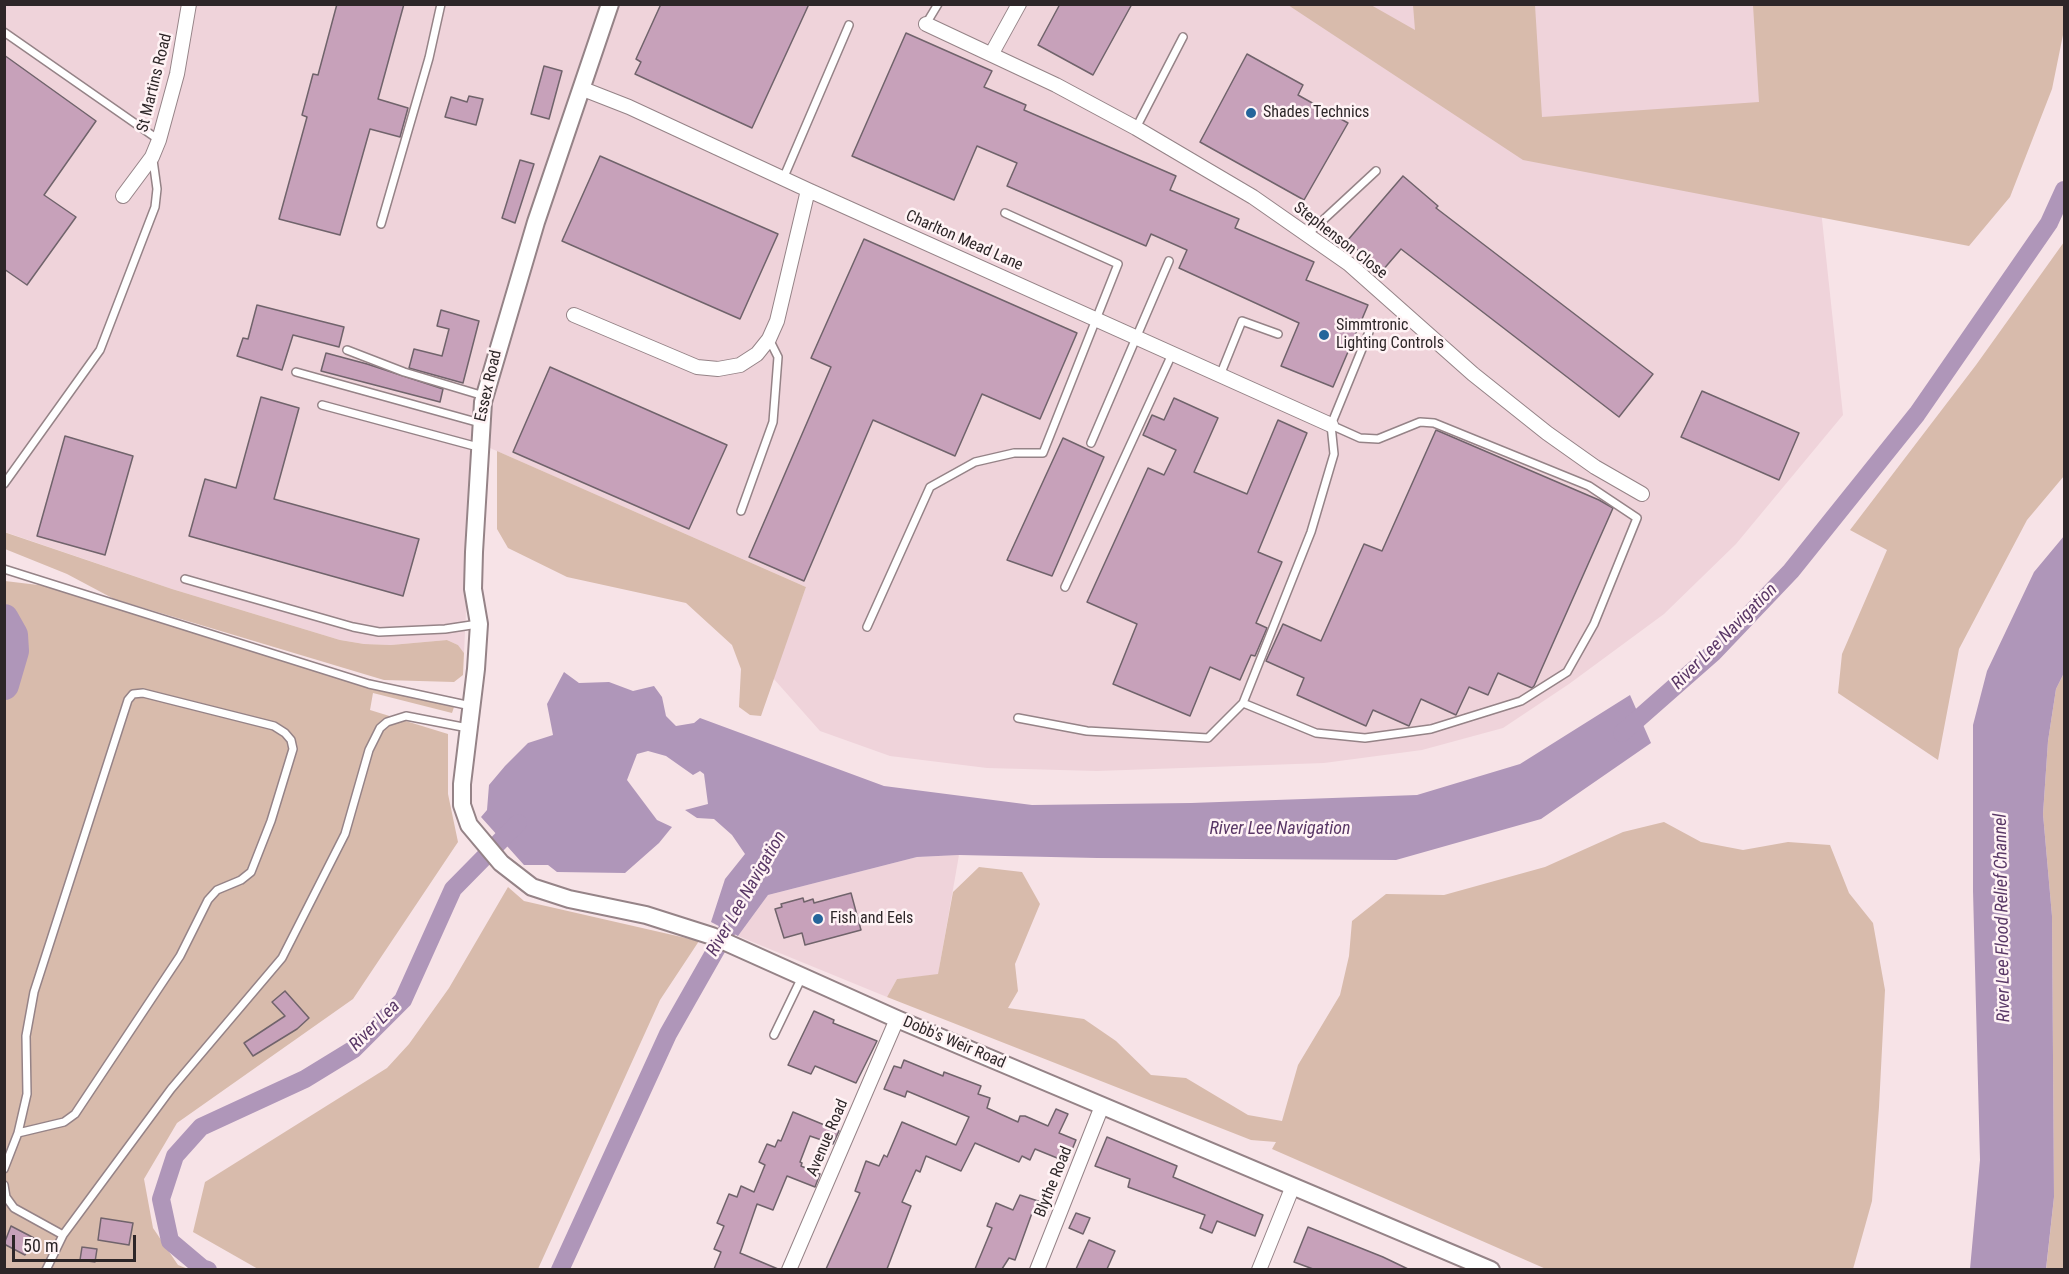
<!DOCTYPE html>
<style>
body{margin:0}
#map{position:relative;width:2069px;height:1274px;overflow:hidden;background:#f7e3e7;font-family:"Roboto Condensed",sans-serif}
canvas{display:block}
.frame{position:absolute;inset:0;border:6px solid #2d2628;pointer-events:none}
.scale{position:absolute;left:12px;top:1235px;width:124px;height:27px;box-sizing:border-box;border:3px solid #2d2628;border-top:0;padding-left:8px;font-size:18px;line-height:21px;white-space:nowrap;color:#2d2628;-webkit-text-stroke:4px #fff3f5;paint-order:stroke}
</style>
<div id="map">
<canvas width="2069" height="1274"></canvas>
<div class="frame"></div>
<div class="scale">50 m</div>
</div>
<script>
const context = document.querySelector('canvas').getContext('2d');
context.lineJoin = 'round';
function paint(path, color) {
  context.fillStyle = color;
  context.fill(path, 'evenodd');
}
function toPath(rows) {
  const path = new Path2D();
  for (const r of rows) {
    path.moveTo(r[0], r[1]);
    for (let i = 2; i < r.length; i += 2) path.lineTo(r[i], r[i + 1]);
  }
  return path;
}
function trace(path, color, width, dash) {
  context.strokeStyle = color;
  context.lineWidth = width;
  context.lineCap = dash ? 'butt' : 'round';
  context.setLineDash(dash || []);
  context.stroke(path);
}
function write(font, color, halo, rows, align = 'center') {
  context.font = font + ' "Roboto Condensed",sans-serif';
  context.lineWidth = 5;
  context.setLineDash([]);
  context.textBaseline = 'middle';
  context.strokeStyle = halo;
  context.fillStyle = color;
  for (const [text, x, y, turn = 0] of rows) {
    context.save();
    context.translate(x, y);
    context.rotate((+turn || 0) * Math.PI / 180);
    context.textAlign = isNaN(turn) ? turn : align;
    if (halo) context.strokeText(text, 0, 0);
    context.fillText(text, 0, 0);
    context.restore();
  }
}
paint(toPath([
 [5,5,1799,5,1843,415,1736,544,1664,614,1569,684,1503,728,1422,750,1324,763,1097,771,987,768,890,756,820,731,773,678,806,587,474,441,464,653,458,645,447,640,391,645,364,644,340,640,172,589,5,532],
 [959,855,938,975,897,979,887,997,738,936,768,895,917,857]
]), '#efd3da');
paint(toPath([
 [1288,5,1371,5,1415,30,1413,5,1535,5,1542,117,1759,102,1753,5,2064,5,2064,30,2052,89,2010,197,1969,246,1523,160],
 [2064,242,2064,476,2027,520,1959,649,1938,760,1838,693,1842,654,1887,550,1850,530,1976,365],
 [497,451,806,587,761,716,750,715,739,707,741,669,732,645,686,603,567,577,508,548,497,529],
 [4,532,172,589,340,640,364,644,391,645,447,640,458,645,464,653,463,675,454,682,384,680,114,599,67,574,5,549],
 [5,581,63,588,109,607,454,707,452,713,373,693,370,710,448,734,448,794,458,842,353,999,177,1123,144,1179,153,1228,178,1265,188,1269,5,1270],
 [2064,673,2064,1269,2046,1270,2054,1197,2052,916,2043,814,2048,741,2056,689],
 [1664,822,1701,842,1743,850,1788,842,1830,845,1849,893,1873,923,1885,990,1879,1107,1872,1201,1853,1269,1546,1269,1272,1149,1276,1142,1251,1140,887,997,897,979,938,974,953,892,979,867,1022,872,1040,904,1015,964,1018,991,1008,1008,1084,1019,1116,1041,1151,1075,1186,1078,1248,1115,1282,1121,1298,1065,1340,995,1349,956,1352,921,1386,894,1444,895,1545,867,1623,832],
 [508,887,524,901,699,941,660,1000,538,1269,258,1269,193,1232,205,1182,387,1068,409,1044,449,988]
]), '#d8bbac');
paint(toPath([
 [2064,536,2064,673,2056,689,2048,741,2043,814,2052,916,2054,1197,2046,1269,1970,1269,1980,1160,1973,891,1973,725,1987,671,2034,572],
 [564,672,579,683,609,682,633,691,654,686,662,697,666,716,676,726,694,723,700,718,884,786,1032,805,1191,803,1417,795,1520,764,1630,695,1651,743,1541,819,1396,860,1097,858,959,855,917,857,768,895,738,936,711,922,725,879,745,854,732,835,714,819,697,818,685,810,708,804,704,774,700,771,693,775,666,756,648,751,637,754,627,780,657,820,672,827,659,843,625,873,557,872,548,865,524,865,481,817,487,810,489,785,505,766,528,743,553,735,547,704]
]), '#af96b9');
trace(toPath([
 [1622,733,1713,653,1791,571,1917,414,2049,223,2064,190],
 [208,1270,202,1268,170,1241,161,1199,175,1156,201,1127,305,1079,354,1049,403,1000,453,889,518,823],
 [560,1270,668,1034,739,909]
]), '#af96b9', 18);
trace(toPath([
 [4,619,13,635,14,651,4,685]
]), '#af96b9', 30);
const building = toPath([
 [337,4,404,4,378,99,408,108,400,137,370,129,340,235,279,219,307,117,302,115,313,74,318,75,337,4],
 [661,4,809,4,752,128,635,74,641,62,636,59,661,4],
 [1060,4,1132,4,1093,75,1038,45,1060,4],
 [906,33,992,71,984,87,1026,105,1024,110,1176,176,1170,190,1239,219,1235,228,1314,262,1306,280,1368,305,1333,387,1281,366,1299,323,1179,268,1187,250,1151,234,1146,246,1007,186,1017,163,977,146,954,200,852,156,906,33],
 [1247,54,1303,85,1298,95,1348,123,1304,200,1200,142,1247,54],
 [4,55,96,121,44,195,76,217,27,285,4,269,4,55],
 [544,66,562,71,549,119,531,114,544,66],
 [469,96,483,99,476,125,445,117,451,97,467,102,469,96],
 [600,156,778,234,740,319,562,241,600,156],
 [520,160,534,164,515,223,502,218,520,160],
 [1403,176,1438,206,1436,208,1653,374,1619,417,1401,249,1382,271,1347,241,1403,176],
 [864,239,1077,333,1040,419,982,394,955,456,873,420,804,581,749,557,831,367,811,358,864,239],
 [257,305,344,327,339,347,293,335,282,370,237,356,243,338,248,339,257,305],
 [441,310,479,321,463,383,409,368,414,349,442,356,449,329,437,326,441,310],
 [326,353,367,364,443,389,440,402,321,371,326,353],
 [550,367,727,445,689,529,513,452,550,367],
 [1702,391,1799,433,1779,480,1681,437,1702,391],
 [261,397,299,408,274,499,419,539,403,596,189,536,205,479,236,488,261,397],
 [1174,398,1218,418,1194,472,1247,494,1278,420,1307,433,1258,552,1282,562,1256,623,1267,628,1255,656,1251,655,1240,680,1210,667,1190,716,1113,684,1137,624,1087,602,1148,468,1164,475,1176,450,1143,435,1152,415,1164,420,1174,398],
 [1436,430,1599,500,1613,508,1534,686,1532,688,1498,673,1488,695,1469,687,1456,715,1421,699,1409,726,1373,710,1366,726,1297,695,1304,678,1266,661,1283,624,1321,641,1364,544,1382,551,1436,430],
 [65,436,133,456,105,555,37,536,65,436],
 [1063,438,1104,457,1052,576,1007,560,1063,438],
 [851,893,861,930,805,945,802,933,784,938,775,909,782,907,781,904,803,898,804,902,813,899,814,903,851,893],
 [285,991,309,1018,297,1029,253,1056,244,1043,285,1016,272,1002,285,991],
 [814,1011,834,1020,833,1023,877,1041,856,1083,815,1066,811,1074,788,1065,814,1011],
 [904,1060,943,1076,944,1072,981,1086,978,1094,990,1098,987,1108,1018,1122,1020,1116,1025,1116,1048,1126,1056,1109,1068,1114,1059,1133,1076,1140,1067,1162,1035,1149,1030,1160,1022,1156,1019,1162,975,1143,961,1171,926,1156,920,1172,916,1170,902,1202,911,1206,887,1269,826,1269,860,1193,855,1191,866,1161,879,1166,884,1155,887,1157,902,1122,956,1145,969,1117,907,1091,905,1097,884,1089,894,1066,901,1068,904,1060],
 [793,1112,839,1131,833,1144,810,1136,800,1162,802,1163,801,1166,820,1174,815,1187,787,1176,773,1210,757,1204,740,1253,778,1269,714,1269,721,1252,714,1249,724,1226,717,1223,729,1194,737,1197,741,1186,754,1192,765,1165,759,1162,767,1144,775,1147,778,1140,781,1141,793,1112],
 [1107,1137,1177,1166,1173,1177,1263,1215,1255,1236,1217,1221,1212,1233,1200,1228,1205,1215,1128,1187,1130,1179,1095,1166,1107,1137],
 [1020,1195,1050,1205,1045,1218,1032,1213,1015,1260,1009,1258,1002,1269,975,1269,992,1228,987,1226,996,1203,1013,1210,1020,1195],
 [1076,1213,1090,1218,1083,1234,1069,1228,1076,1213],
 [101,1218,133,1223,129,1245,98,1240,101,1218],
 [11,1226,34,1238,25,1255,4,1244,11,1226],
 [1308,1227,1383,1257,1408,1269,1313,1269,1294,1262,1308,1227],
 [1089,1240,1115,1251,1107,1269,1076,1269,1089,1240],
 [82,1247,97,1249,95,1262,80,1260,82,1247]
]);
paint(building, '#c7a1ba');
trace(building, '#70636b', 1.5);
const service = toPath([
 [926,24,938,4],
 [4,32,159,140],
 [1136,128,1183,37],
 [783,179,849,25],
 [381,224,429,58,441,4],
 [1308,234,1376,171],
 [347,350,404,372,484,396],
 [296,372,480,423],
 [1221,373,1242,321,1278,334],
 [322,405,478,447],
 [1091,443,1169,261],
 [4,484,100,350,155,207,157,189,153,160],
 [741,511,773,422,778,357,769,339],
 [4,569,369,684,471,706],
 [185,579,353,627,379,632,445,629,478,624],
 [1065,587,1173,352],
 [867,627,930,487,975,462,1014,453,1043,453,1118,264,1005,213],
 [1243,703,1316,733,1365,738,1431,729,1521,701,1567,672,1594,624,1637,518,1589,486,1434,423,1420,422,1378,439,1360,438,1331,425],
 [1018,718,1087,731,1208,738,1243,703,1311,532,1334,454,1331,425,1369,332],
 [774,1035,802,977],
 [4,1169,18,1133,64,1122,75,1114,180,956,208,900,217,890,241,880,251,872,271,821,293,749,291,740,285,733,274,726,143,693,133,694,128,700,34,992,26,1036,27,1094,18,1133],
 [4,1185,6,1197,14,1208,63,1235],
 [46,1270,63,1235,171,1089,282,958,345,834,369,750,380,728,387,722,406,716,468,728]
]);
const minor = toPath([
 [926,24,1056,85,1136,128,1253,197,1349,264,1473,374,1547,433,1595,467,1642,494],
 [992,53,1019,4],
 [583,89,629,107,808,190,1331,425],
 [123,196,152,157,159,140,177,74,189,4],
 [574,315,697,367,718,369,740,365,757,354,769,339,777,321,808,190],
 [789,1270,897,1019],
 [1037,1270,1102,1106],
 [1259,1270,1293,1186]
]);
const tertiary = toPath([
 [610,4,536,222,483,402,474,552,473,589,479,624,476,669,462,784,462,805,469,825,501,863,532,887,569,899,646,915,712,936,897,1019,1491,1270]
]);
trace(service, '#958387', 10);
trace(minor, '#958387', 16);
trace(tertiary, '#958387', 20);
trace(service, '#fff', 7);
trace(minor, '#fff', 14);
trace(tertiary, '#fff', 16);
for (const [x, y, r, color] of [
 [1251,113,6,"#25659b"],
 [1324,335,6,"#25659b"],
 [818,919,6,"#25659b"]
]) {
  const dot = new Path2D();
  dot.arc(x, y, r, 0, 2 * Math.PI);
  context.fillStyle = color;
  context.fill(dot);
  trace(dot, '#fff3f5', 2);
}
write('16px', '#2d2628', '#fff3f5', [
 ["St Martins Road",155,83,-76],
 ["Charlton Mead Lane",964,241,24],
 ["Stephenson Close",1340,241,38],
 ["Essex Road",489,386,-77],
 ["Dobb's Weir Road",954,1043,23],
 ["Avenue Road",828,1138,-67],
 ["Blythe Road",1054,1182,-68]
]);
write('16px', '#2d2628', '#fff3f5', [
 ["Shades Technics",1263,113],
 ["Simmtronic",1336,326],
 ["Lighting Controls",1336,344],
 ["Fish and Eels",830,919]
], 'left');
write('italic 18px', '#593766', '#fff3f5', [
 ["River Lee Navigation",1725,637,-45],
 ["River Lee Navigation",1280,829],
 ["River Lee Navigation",747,894,-60],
 ["River Lee Flood Relief Channel",2003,918,-91],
 ["River Lea",375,1026,-45]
]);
</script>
